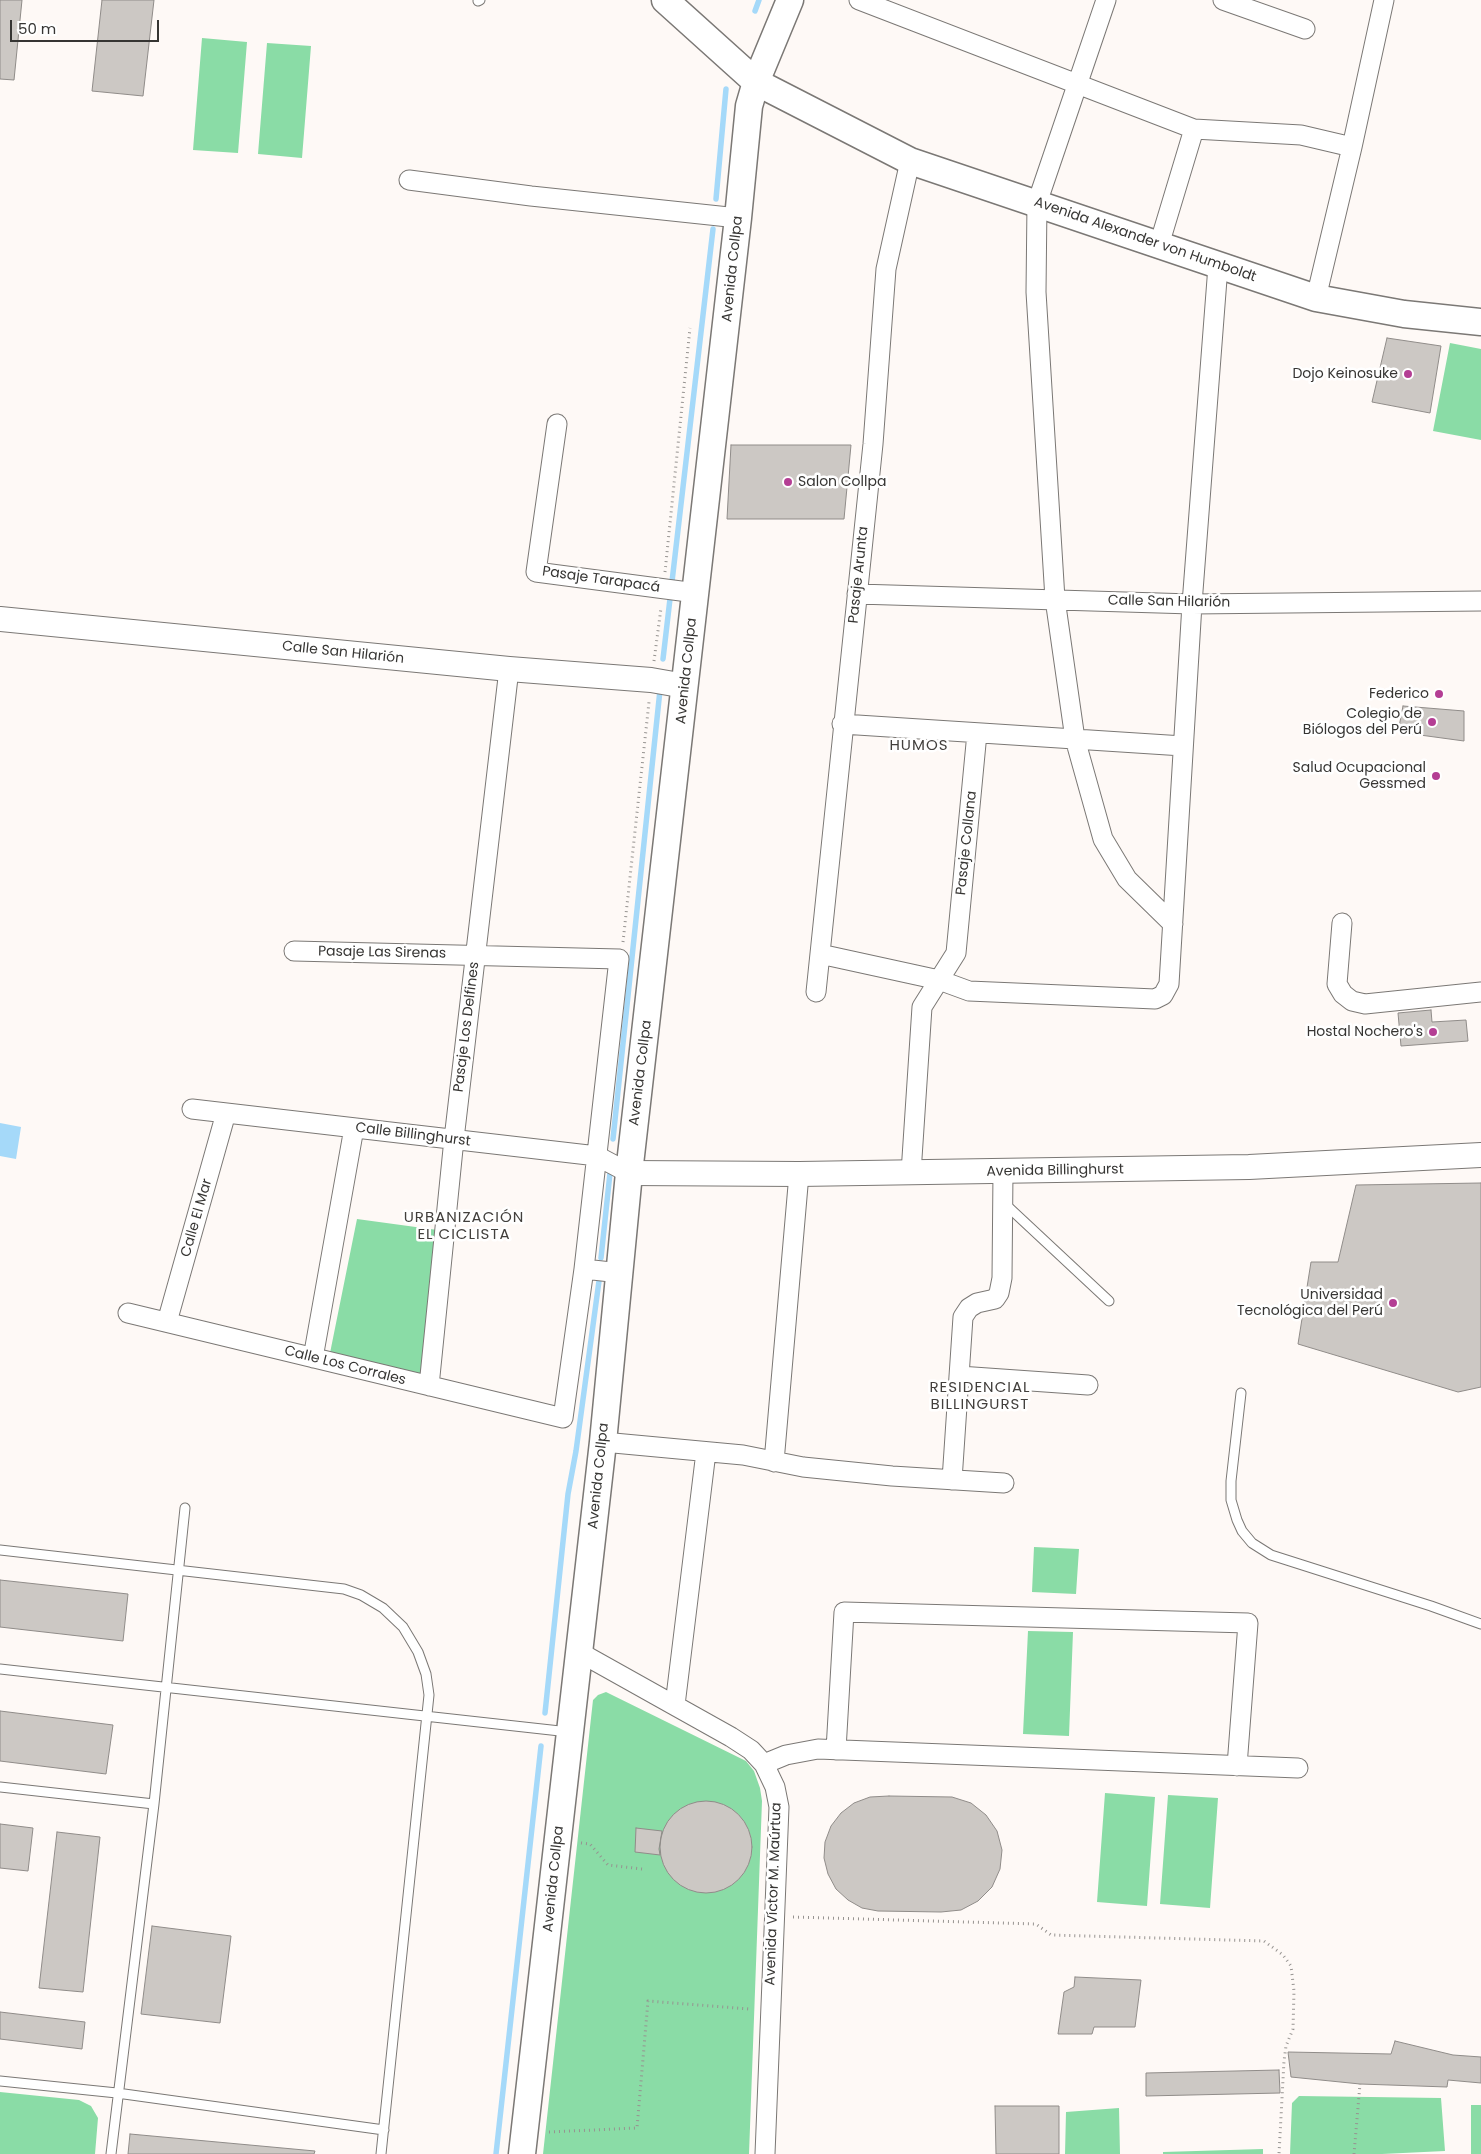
<!DOCTYPE html>
<meta charset="utf-8">
<style>
body{margin:0}
#map{position:relative;width:1481px;height:2154px;overflow:hidden;background:#fef9f6;font-family:Poppins,sans-serif}
canvas{display:block}
.scale{position:absolute;left:10px;top:20px;width:149px;height:22px;box-sizing:border-box;border:2px solid #363533;border-top:0;padding-left:6px;font-size:15px;line-height:18px;white-space:nowrap;color:#363533;-webkit-text-stroke:4px #fff;paint-order:stroke}
</style>
<div id="map">
<canvas width="1481" height="2154"></canvas>
<div class="scale">50 m</div>
</div>
<script>
const context = document.querySelector('canvas').getContext('2d');
context.lineJoin = 'round';
function paint(path, color) {
  context.fillStyle = color;
  context.fill(path, 'evenodd');
}
function toPath(rows) {
  const path = new Path2D();
  for (const r of rows) {
    if (r.length === 3) {
      path.moveTo(r[0] + r[2], r[1]);
      path.arc(r[0], r[1], r[2], 0, 2 * Math.PI);
      continue;
    }
    path.moveTo(r[0], r[1]);
    for (let i = 2; i < r.length; i += 2) path.lineTo(r[i], r[i + 1]);
  }
  return path;
}
function trace(path, color, width, dash) {
  context.strokeStyle = color;
  context.lineWidth = width;
  context.lineCap = dash ? 'butt' : 'round';
  context.setLineDash(dash || []);
  context.stroke(path);
}
function write(font, color, halo, rows, align = 'center') {
  context.font = font + ' Poppins,sans-serif';
  context.lineWidth = 5;
  context.setLineDash([]);
  context.textBaseline = 'middle';
  context.strokeStyle = halo;
  context.fillStyle = color;
  for (const [text, x, y, turn = 0] of rows) {
    context.save();
    context.translate(x, y);
    context.rotate((+turn || 0) * Math.PI / 180);
    context.textAlign = isNaN(turn) ? turn : align;
    if (halo) context.strokeText(text, 0, 0);
    context.fillText(text, 0, 0);
    context.restore();
  }
}
paint(toPath([
 [202,38,247,42,238,153,193,150],
 [267,43,311,46,302,158,258,154],
 [1450,343,1481,349,1481,440,1433,431],
 [357,1219,445,1231,427,1383,329,1358],
 [1034,1547,1079,1549,1076,1594,1032,1592],
 [1028,1631,1073,1632,1069,1736,1023,1734],
 [606,1692,746,1761,754,1771,760,1788,762,1801,749,2154,543,2154,593,1700,598,1695],
 [1105,1793,1155,1797,1147,1906,1097,1902],
 [1168,1795,1218,1798,1210,1908,1160,1904],
 [0,2092,79,2100,91,2106,98,2118,95,2154,0,2154],
 [1299,2096,1441,2098,1445,2151,1382,2154,1290,2154,1292,2103],
 [1471,2105,1481,2105,1481,2154,1471,2154],
 [1119,2108,1120,2154,1065,2154,1066,2112],
 [1263,2149,1263,2154,1163,2154,1163,2152]
]), '#8adca6');
paint(toPath([
 [0,1123,21,1127,16,1159,0,1156]
]), '#a5d9f9');
trace(toPath([
 [755,11,759,0],
 [716,199,726,89],
 [663,659,713,229],
 [613,1139,660,690],
 [601,1258,610,1173],
 [545,1713,568,1494,576,1451,599,1281],
 [496,2154,541,1746]
]), '#a5d9f9', 5.5);
const building = toPath([
 [0,0,22,0,14,80,0,79,0,0],
 [102,0,154,0,143,96,92,91,102,0],
 [1387,338,1441,346,1430,413,1372,402,1387,338],
 [731,445,851,445,844,519,727,519,731,445],
 [1403,706,1464,711,1464,741,1398,732,1403,706],
 [1431,1010,1432,1022,1466,1020,1468,1041,1401,1046,1398,1013,1431,1010],
 [1481,1183,1481,1387,1458,1392,1298,1344,1311,1262,1338,1262,1356,1185,1481,1183],
 [0,1580,128,1594,123,1641,0,1627,0,1580],
 [0,1711,113,1725,106,1774,0,1761,0,1711],
 [889,1796,952,1797,971,1803,986,1815,997,1831,1002,1850,1000,1869,992,1887,978,1901,961,1910,941,1912,878,1911,862,1908,848,1900,836,1889,828,1874,824,1858,825,1842,831,1826,841,1813,854,1803,870,1797,889,1796],
 [706,1847,46],
 [0,1824,33,1828,28,1871,0,1868,0,1824],
 [636,1828,662,1831,659,1849,660,1855,635,1852,636,1828],
 [57,1832,100,1837,83,1992,39,1988,57,1832],
 [152,1926,231,1936,220,2023,141,2014,152,1926],
 [1075,1977,1141,1980,1135,2027,1094,2027,1092,2034,1058,2034,1064,1992,1074,1987,1075,1977],
 [0,2012,85,2022,82,2049,0,2039,0,2012],
 [1395,2041,1453,2055,1481,2057,1481,2083,1448,2080,1447,2087,1360,2084,1291,2077,1288,2052,1391,2054,1395,2041],
 [1279,2070,1280,2093,1146,2096,1146,2073,1279,2070],
 [995,2106,1059,2106,1059,2154,996,2154,995,2106],
 [130,2134,315,2151,314,2154,128,2154,130,2134]
]);
paint(building, '#ccc8c4');
trace(building, '#908c89', 1);
const service = toPath([
 [478,1,480,0],
 [1004,1203,1109,1301],
 [1241,1393,1231,1481,1231,1500,1237,1520,1242,1531,1252,1543,1271,1555,1431,1606,1481,1624],
 [0,1550,344,1589,361,1595,383,1608,403,1627,418,1652,426,1674,429,1695,381,2154],
 [0,1669,569,1732],
 [0,1787,154,1804],
 [0,2081,117,2093,384,2130],
 [111,2154,154,1804,185,1508]
]);
const minor = toPath([
 [859,0,1194,129,1301,135,1352,147],
 [1106,0,1037,203,1036,292,1055,599,1075,739,1103,839,1127,879,1173,924],
 [1223,0,1305,29],
 [409,180,531,196,738,218],
 [1159,245,1194,129],
 [1316,298,1352,147,1384,0],
 [557,424,536,572,696,593],
 [857,594,1192,604,1481,601],
 [842,724,1183,746],
 [1342,923,1337,984,1343,994,1352,1001,1365,1004,1481,992],
 [820,954,939,980,956,953,977,733],
 [816,992,873,444,886,269,910,161],
 [192,1109,597,1156,629,1173],
 [911,1173,922,1007,939,980,969,991,1155,999,1163,995,1169,984,1192,604,1218,266],
 [584,1269,620,1273],
 [128,1313,563,1418,584,1269,619,959,294,951],
 [167,1322,226,1113],
 [313,1358,354,1128],
 [959,1376,1088,1385],
 [429,1386,454,1139,509,669],
 [603,1442,743,1455,803,1467,892,1476,1004,1483],
 [774,1462,799,1174],
 [952,1480,963,1317,969,1308,977,1303,995,1299,999,1293,1002,1278,1003,1172],
 [579,1652,731,1737,751,1750,764,1764,775,1787,779,1807,765,2154],
 [675,1705,706,1452],
 [836,1750,844,1612,1248,1623,1237,1766],
 [764,1764,786,1755,818,1749,1298,1768]
]);
const tertiary = toPath([
 [0,619,509,669,651,680,685,686],
 [629,1173,799,1174,1249,1167,1481,1155]
]);
const secondary = toPath([
 [665,0,756,82,910,161,1316,298,1404,314,1481,322],
 [522,2154,603,1442,629,1173,738,218,749,106,756,82,790,0]
]);
trace(service, '#7b7875', 11);
trace(minor, '#7b7875', 21);
trace(tertiary, '#7b7875', 26);
trace(secondary, '#7b7875', 29);
trace(toPath([
 [665,572,690,328],
 [654,661,661,608],
 [623,942,649,702],
 [581,1843,590,1844,608,1865,642,1869],
 [793,1917,1036,1924,1051,1935,1264,1941,1283,1955,1291,1966,1294,1991,1293,2029,1286,2046,1284,2061,1279,2154],
 [549,2132,637,2128,648,2001,749,2009],
 [1354,2154,1360,2084]
]), '#969390', 3, [1, 4]);
trace(service, '#fff', 9);
trace(minor, '#fff', 19);
trace(tertiary, '#fff', 24);
trace(secondary, '#fff', 26);
for (const [x, y, r, color] of [
 [1408,374,5,"#b43e94"],
 [788,482,5,"#b43e94"],
 [1439,694,5,"#b43e94"],
 [1432,722,5,"#b43e94"],
 [1436,776,5,"#b43e94"],
 [1433,1032,5,"#b43e94"],
 [1393,1303,5,"#b43e94"]
]) {
  const dot = new Path2D();
  dot.arc(x, y, r, 0, 2 * Math.PI);
  context.fillStyle = color;
  context.fill(dot);
  trace(dot, '#fff', 2);
}
write('14px', '#363533', '#fff', [
 ["Avenida Alexander von Humboldt",1145,240,19],
 ["Avenida Collpa",733,269,-84],
 ["Pasaje Arunta",859,575,-84],
 ["Pasaje Tarapacá",601,580,8],
 ["Calle San Hilarión",1169,602,1],
 ["Calle San Hilarión",343,653,6],
 ["Avenida Collpa",687,671,-84],
 ["Pasaje Collana",967,843,-84],
 ["Pasaje Las Sirenas",382,953,1],
 ["Pasaje Los Delfines",467,1027,-83],
 ["Avenida Collpa",641,1073,-83],
 ["Calle Billinghurst",413,1135,7],
 ["Avenida Billinghurst",1055,1171,-1],
 ["Calle El Mar",197,1218,-74],
 ["Calle Los Corrales",345,1366,14],
 ["Avenida Collpa",599,1476,-84],
 ["Avenida Collpa",554,1879,-84],
 ["Avenida Víctor M. Maúrtua",774,1894,-88]
]);
write('14px', '#363533', '#fff', [
 ["Dojo Keinosuke",1398,374],
 ["Salon Collpa",798,482,"left"],
 ["Federico",1429,694],
 ["Colegio de",1422,714],
 ["Biólogos del Perú",1422,730],
 ["Salud Ocupacional",1426,768],
 ["Gessmed",1426,784],
 ["Hostal Nochero's",1423,1032],
 ["Universidad",1383,1295],
 ["Tecnológica del Perú",1383,1311]
], 'right');
context.letterSpacing = '1px';
write('15px', '#423f3c', '#fff', [
 ["HUMOS",919,746],
 ["URBANIZACIÓN",464,1218],
 ["EL CICLISTA",464,1235],
 ["RESIDENCIAL",980,1388],
 ["BILLINGURST",980,1405]
]);
context.letterSpacing = '0px';
</script>
